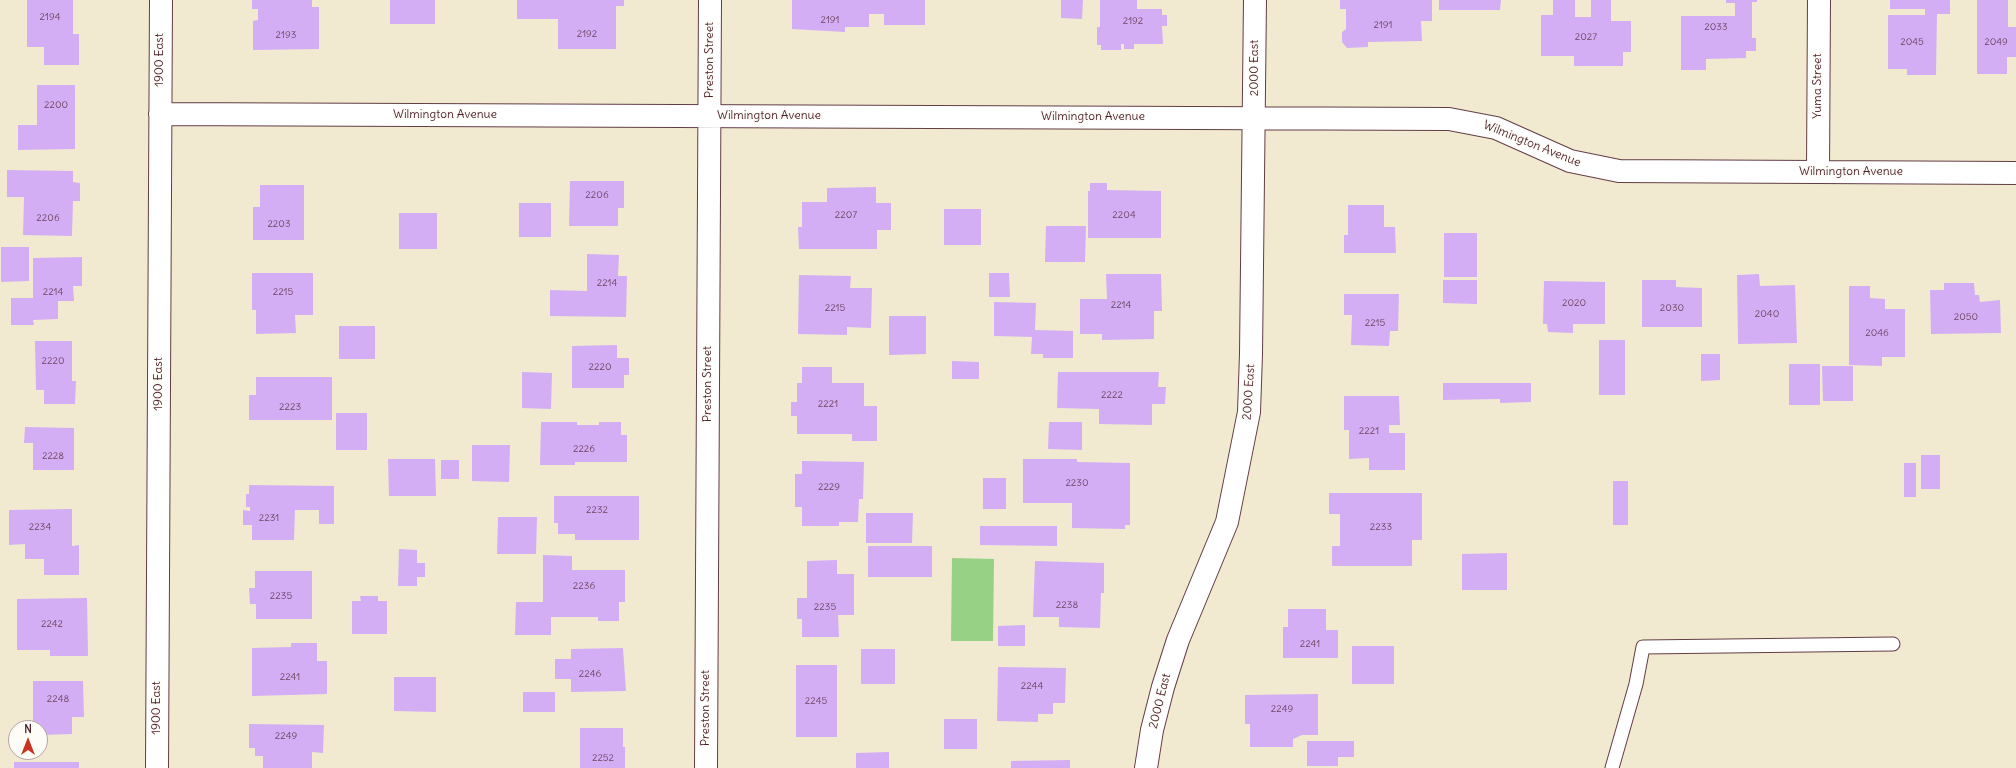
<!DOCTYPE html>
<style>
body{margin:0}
#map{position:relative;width:2016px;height:768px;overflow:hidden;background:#f1ead1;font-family:Delius,sans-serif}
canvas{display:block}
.north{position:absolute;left:8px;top:720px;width:40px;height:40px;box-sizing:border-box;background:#fdfcf7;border:1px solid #b5a4a5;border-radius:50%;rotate:0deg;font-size:11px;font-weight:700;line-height:16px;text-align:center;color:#4a1f2b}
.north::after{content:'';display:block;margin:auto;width:14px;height:18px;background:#c8321e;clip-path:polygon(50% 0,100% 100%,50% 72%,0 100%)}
</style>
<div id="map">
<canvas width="2016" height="768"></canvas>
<div class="north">N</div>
</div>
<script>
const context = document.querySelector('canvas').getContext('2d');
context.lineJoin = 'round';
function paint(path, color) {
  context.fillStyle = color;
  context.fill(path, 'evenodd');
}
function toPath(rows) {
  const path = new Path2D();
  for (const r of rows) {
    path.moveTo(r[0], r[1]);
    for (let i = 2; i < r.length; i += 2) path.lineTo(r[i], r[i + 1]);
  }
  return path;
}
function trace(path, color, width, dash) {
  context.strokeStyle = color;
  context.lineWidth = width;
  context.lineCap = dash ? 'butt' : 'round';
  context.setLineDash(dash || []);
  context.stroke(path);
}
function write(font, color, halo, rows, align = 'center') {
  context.font = font + ' Delius,sans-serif';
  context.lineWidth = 3;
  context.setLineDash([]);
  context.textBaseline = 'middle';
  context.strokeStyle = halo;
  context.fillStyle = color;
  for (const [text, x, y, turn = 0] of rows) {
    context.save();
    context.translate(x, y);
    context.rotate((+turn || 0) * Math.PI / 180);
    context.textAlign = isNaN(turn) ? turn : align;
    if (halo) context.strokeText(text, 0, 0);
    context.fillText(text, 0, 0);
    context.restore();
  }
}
paint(toPath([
 [952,558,994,559,993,641,951,641]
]), '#97d185');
paint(toPath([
 [27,0,73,0,73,34,79,34,79,65,44,65,44,47,27,47],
 [252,0,312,0,312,7,319,7,319,49,253,50,253,21,258,20,258,9,252,9],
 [390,0,435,0,435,24,390,24],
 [517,0,624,0,624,6,616,6,616,49,558,49,558,19,517,19],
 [792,0,925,0,925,25,884,25,884,14,869,14,869,27,845,27,845,32,792,29],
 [1061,0,1083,0,1082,19,1061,18],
 [1100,0,1137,0,1137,9,1162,9,1162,15,1167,15,1167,26,1162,26,1163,44,1134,44,1134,49,1124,49,1124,44,1121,44,1121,50,1101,50,1101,45,1097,45,1097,27,1100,27],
 [1340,0,1432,0,1432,21,1421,21,1422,41,1368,42,1368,47,1347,48,1342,42,1342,32,1346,29,1346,9,1340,9],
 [1439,0,1501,0,1500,10,1439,10],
 [1553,0,1575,0,1575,17,1591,17,1591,0,1611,0,1611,21,1631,21,1631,52,1623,52,1623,66,1574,66,1574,56,1541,56,1541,15,1553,15],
 [1726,0,1757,0,1757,2,1752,2,1752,38,1756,38,1756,51,1746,51,1746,58,1706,59,1706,70,1681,70,1681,16,1735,16,1735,3,1726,3],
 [1890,0,1950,0,1950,14,1937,14,1936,75,1907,75,1907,69,1888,69,1888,15,1925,15,1925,9,1890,9],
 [1977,0,2008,0,2008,27,2016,27,2016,57,2007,57,2007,74,1977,74],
 [37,85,75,85,75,149,18,150,18,125,37,125],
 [7,170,73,171,73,182,80,183,80,201,73,201,72,236,23,235,24,197,7,197],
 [570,181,624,181,624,208,618,208,618,226,569,226],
 [1090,183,1107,183,1107,190,1161,191,1161,238,1088,238,1088,191,1090,191],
 [260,185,304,185,304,240,253,240,253,207,260,207],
 [876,187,876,203,891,203,891,230,877,230,877,249,799,249,798,227,802,227,802,202,827,202,827,188],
 [519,203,551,203,551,237,519,237],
 [1348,205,1384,205,1384,227,1395,227,1396,253,1344,253,1344,235,1348,235],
 [944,209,981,209,981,245,944,245],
 [399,213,437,213,437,249,399,249],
 [1046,226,1086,226,1085,262,1045,262],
 [1444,233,1477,233,1477,277,1444,277],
 [1,247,29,247,29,281,1,282],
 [587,254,619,255,618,276,627,276,626,317,550,316,550,290,587,291],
 [82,257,82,286,73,286,74,301,58,301,58,319,33,320,34,325,11,325,11,298,33,298,33,258],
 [252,273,313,273,313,315,295,315,296,333,256,334,256,310,252,310],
 [989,273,1009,273,1010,297,989,297],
 [1106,274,1161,274,1162,311,1154,311,1154,339,1102,340,1102,334,1080,334,1080,299,1107,299],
 [1759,274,1760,286,1795,285,1797,343,1738,344,1737,275],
 [799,275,851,276,850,288,872,288,871,328,847,327,847,335,798,334],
 [1443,280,1477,280,1477,304,1443,303],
 [1642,280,1676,280,1676,287,1702,288,1702,327,1642,327],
 [1544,281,1605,282,1605,324,1573,324,1573,333,1548,332,1547,324,1543,324],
 [1944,283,1974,283,1975,295,1979,295,1980,302,2000,300,2001,333,1931,334,1930,290,1944,290],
 [1849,286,1870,286,1870,298,1885,299,1885,309,1905,309,1905,357,1882,357,1882,366,1849,365],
 [1344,294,1399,294,1398,331,1390,331,1389,346,1351,345,1352,315,1344,315],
 [994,302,1036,303,1035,330,1073,331,1073,358,1043,358,1043,354,1031,354,1032,337,994,336],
 [889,316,926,316,926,354,889,355],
 [339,326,375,326,375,359,339,359],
 [1599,340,1625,340,1625,395,1599,395],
 [35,341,72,341,72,381,76,381,75,404,44,404,44,390,36,390],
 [617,345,617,358,629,358,629,375,624,375,624,388,572,388,572,346],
 [1701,354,1720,354,1720,380,1701,381],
 [952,361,979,362,979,379,952,379],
 [1789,364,1820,364,1820,405,1789,405],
 [1822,366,1853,366,1853,401,1823,401],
 [802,367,832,367,832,383,864,383,864,406,877,406,877,441,852,441,852,434,797,434,797,416,791,416,791,402,797,402,797,383,802,383],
 [522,372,552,373,551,409,522,408],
 [1058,372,1159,372,1158,387,1166,387,1165,404,1152,404,1152,425,1099,424,1099,409,1057,408],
 [256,377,332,377,332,420,249,420,249,395,256,395],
 [1443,383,1531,383,1531,402,1500,403,1500,399,1443,400],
 [1344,396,1399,396,1400,425,1389,425,1389,433,1405,433,1405,470,1369,470,1369,458,1349,459,1349,430,1344,430],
 [336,413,367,413,367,450,336,450],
 [541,422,577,422,577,425,599,425,599,422,621,422,621,435,627,435,627,462,575,462,575,465,540,465],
 [1049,422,1082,422,1082,450,1048,449],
 [25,427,74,428,74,470,33,470,33,443,24,443],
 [472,445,510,445,509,482,472,481],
 [1921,455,1940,455,1940,489,1921,489],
 [388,459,435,459,436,496,389,496],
 [1023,459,1077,459,1077,462,1130,463,1130,525,1125,525,1125,529,1072,528,1072,503,1023,503],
 [441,460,459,460,459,479,441,479],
 [802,461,864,462,863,499,859,499,858,522,839,522,839,526,802,526,802,507,795,507,795,474,802,474],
 [1904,463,1916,463,1916,497,1904,497],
 [983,478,1006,478,1006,509,983,509],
 [1613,481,1628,481,1628,525,1613,525],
 [249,485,334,486,334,524,319,524,319,510,295,510,294,540,252,540,252,525,243,525,243,510,250,511,250,507,246,507,246,494,249,494],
 [1329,493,1422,493,1422,540,1412,540,1412,566,1332,566,1332,546,1340,546,1340,514,1329,514],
 [554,496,639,496,639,540,575,540,575,534,558,534,558,523,554,523],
 [72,509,72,546,79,545,79,575,44,575,44,559,25,559,25,544,9,545,9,510],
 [866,513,913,513,912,543,866,543],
 [498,517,537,517,536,554,497,554],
 [980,526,1057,526,1057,546,980,545],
 [868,546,932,546,932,577,868,577],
 [399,549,417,550,417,563,425,563,425,577,417,577,417,586,398,586],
 [1507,553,1507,590,1462,590,1462,554],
 [543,555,572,556,572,570,625,570,625,602,619,602,619,621,598,621,598,617,551,617,551,635,515,635,516,602,543,602],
 [837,560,837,574,854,574,854,615,838,615,839,637,802,637,802,619,797,619,797,598,807,598,807,561],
 [1035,561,1104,563,1104,593,1101,593,1100,628,1059,627,1059,617,1033,617],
 [255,571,312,571,312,619,256,619,256,604,250,604,249,588,255,588],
 [360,596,378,596,378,601,387,601,387,634,352,634,352,601,361,601],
 [87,598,88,656,50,656,50,650,17,650,17,599],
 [1288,609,1326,609,1326,630,1338,630,1338,658,1283,658,1283,627,1288,627],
 [1025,625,1025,646,998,646,998,626],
 [291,643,317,643,317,661,327,661,327,694,252,696,252,648,291,647],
 [1352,646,1394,646,1394,684,1352,684],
 [623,648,626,691,571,692,571,679,555,679,555,659,571,659,571,649],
 [861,649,895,649,895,684,861,684],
 [796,665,837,665,837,737,796,737],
 [998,667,1066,668,1065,703,1053,703,1053,714,1038,714,1038,722,997,721],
 [394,677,436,677,436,712,394,711],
 [33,681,83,681,84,717,72,717,72,734,40,735,40,728,33,728],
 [523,692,555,692,555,712,523,712],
 [1318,694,1318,735,1302,735,1293,739,1293,747,1250,747,1250,724,1245,724,1245,695],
 [944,719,977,719,977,749,944,749],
 [249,724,324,725,323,753,312,752,312,768,263,768,263,756,255,756,255,748,249,748],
 [580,728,623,728,623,747,625,747,625,768,580,768],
 [1307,741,1354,741,1354,757,1338,757,1338,766,1307,766],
 [889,752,889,768,856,768,856,753],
 [1070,760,1070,768,1011,768,1011,761],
 [14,762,79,762,79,768,14,768]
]), '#d3aef5');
const lane = toPath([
 [1612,768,1636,684,1643,647,1893,644]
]);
const street = toPath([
 [160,114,1449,119,1496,128,1570,161,1619,171,2016,173],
 [1818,172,1819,0],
 [157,768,161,0],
 [706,768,710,0],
 [1146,768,1152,730,1163,687,1178,640,1227,522,1249,412,1251,354,1255,0]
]);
trace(lane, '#633d44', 15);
trace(street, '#633d44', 24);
trace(lane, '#fff', 13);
trace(street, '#fff', 22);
write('10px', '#6c435e', null, [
 ["2194",50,17],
 ["2191",830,20],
 ["2192",1133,21],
 ["2191",1383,25],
 ["2033",1716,27],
 ["2192",587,34],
 ["2193",286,35],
 ["2027",1586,37],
 ["2045",1912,42],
 ["2049",1996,42],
 ["2200",56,105],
 ["2206",597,195],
 ["2207",846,215],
 ["2204",1124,215],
 ["2206",48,218],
 ["2203",279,224],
 ["2214",607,283],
 ["2214",53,292],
 ["2215",283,292],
 ["2020",1574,303],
 ["2214",1121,305],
 ["2215",835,308],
 ["2030",1672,308],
 ["2040",1767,314],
 ["2050",1966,317],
 ["2215",1375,323],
 ["2046",1877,333],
 ["2220",53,361],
 ["2220",600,367],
 ["2222",1112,395],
 ["2221",828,404],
 ["2223",290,407],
 ["2221",1369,431],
 ["2226",584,449],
 ["2228",53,456],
 ["2230",1077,483],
 ["2229",829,487],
 ["2232",597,510],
 ["2231",269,518],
 ["2234",40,527],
 ["2233",1381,527],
 ["2236",584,586],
 ["2235",281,596],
 ["2238",1067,605],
 ["2235",825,607],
 ["2242",52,624],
 ["2241",1310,644],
 ["2246",590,674],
 ["2241",290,677],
 ["2244",1032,686],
 ["2248",58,699],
 ["2245",816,701],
 ["2249",1282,709],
 ["2249",286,736],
 ["2252",603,758]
]);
write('12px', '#4a1f2b', '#fdfcf7', [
 ["1900 East",160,60,-90],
 ["Preston Street",710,60,-90],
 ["2000 East",1255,68,-90],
 ["Yuma Street",1818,86,-90],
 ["Wilmington Avenue",445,115],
 ["Wilmington Avenue",769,116],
 ["Wilmington Avenue",1093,117],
 ["Wilmington Avenue",1532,144,22],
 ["Wilmington Avenue",1851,172],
 ["1900 East",159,384,-90],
 ["Preston Street",708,384,-90],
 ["2000 East",1249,392,-86],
 ["2000 East",1160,701,-76],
 ["1900 East",157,708,-90],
 ["Preston Street",706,708,-90]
]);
</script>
